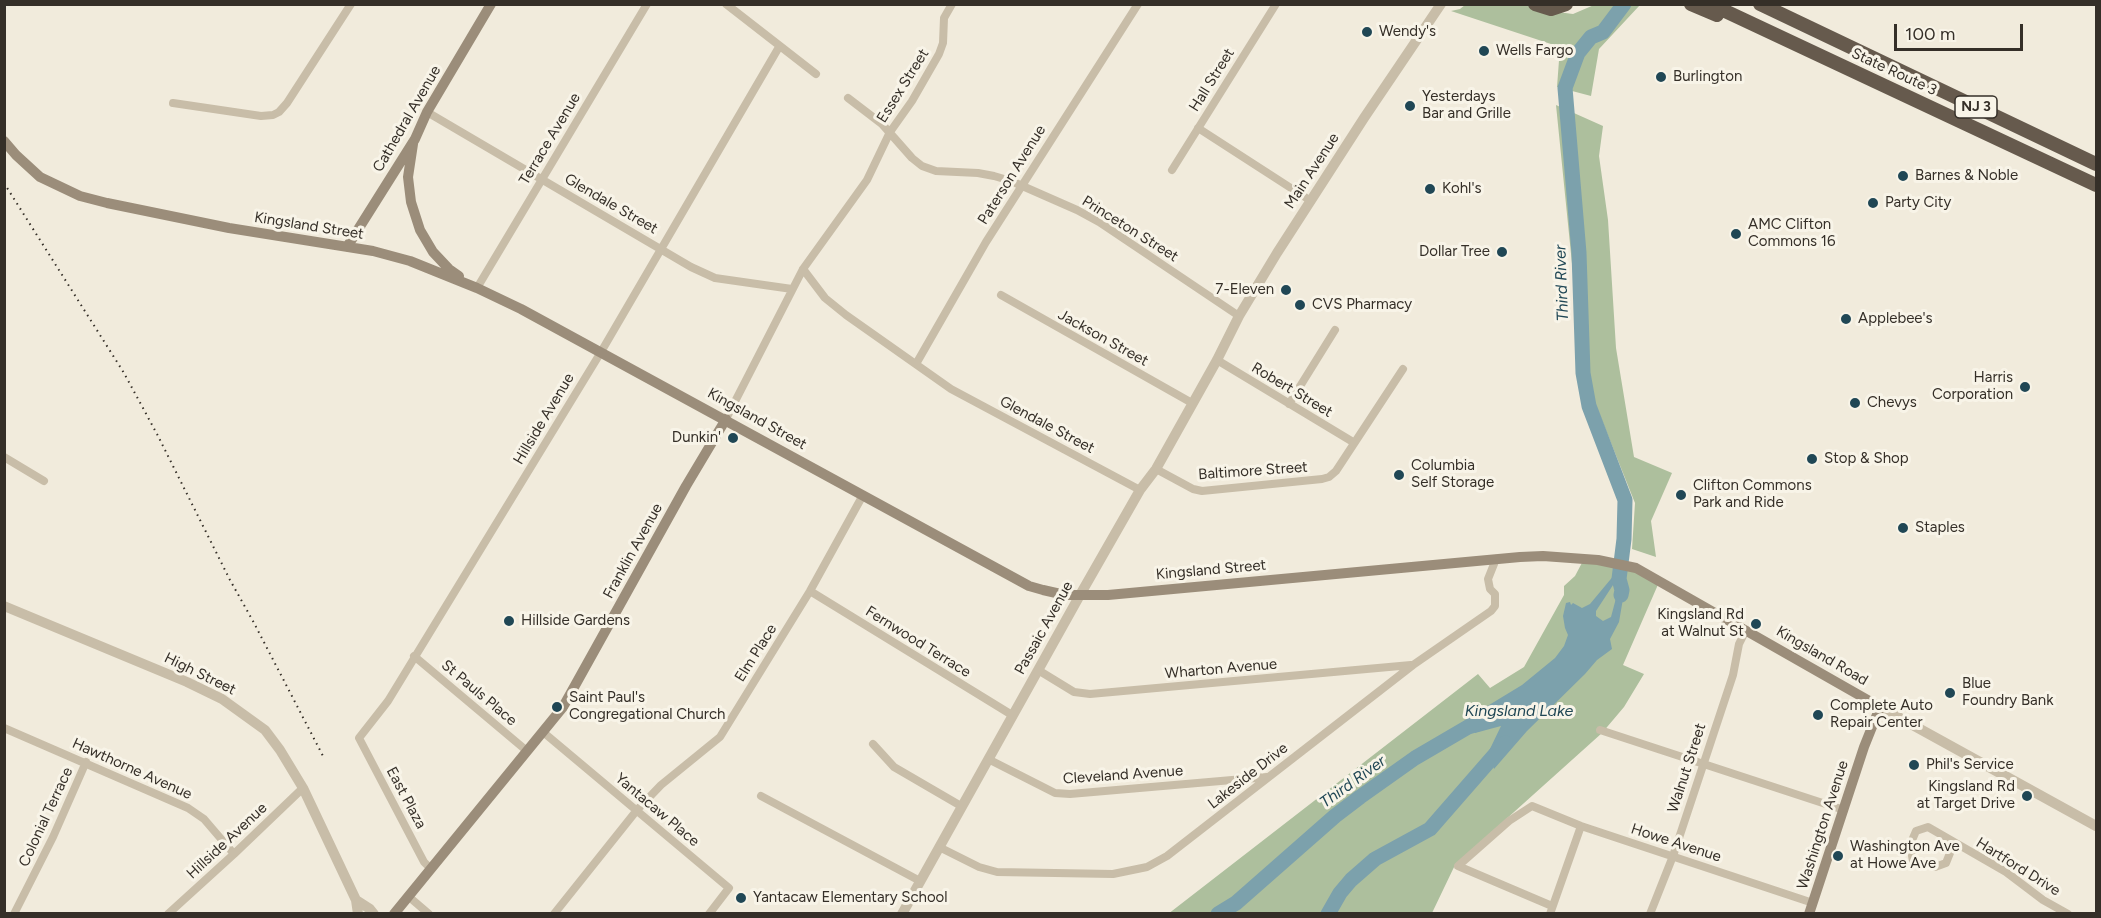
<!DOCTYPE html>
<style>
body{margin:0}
#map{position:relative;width:2101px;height:918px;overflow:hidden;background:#f1ebdc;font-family:Figtree,sans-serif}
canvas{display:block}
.frame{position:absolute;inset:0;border:6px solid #352f28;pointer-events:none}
.scale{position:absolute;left:1894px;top:24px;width:129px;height:27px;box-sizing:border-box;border:3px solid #352f28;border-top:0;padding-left:8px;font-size:18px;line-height:21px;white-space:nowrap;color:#352f28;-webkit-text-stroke:4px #f8f4e8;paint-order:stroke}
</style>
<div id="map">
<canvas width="2101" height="918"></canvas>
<div class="frame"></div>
<div class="scale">100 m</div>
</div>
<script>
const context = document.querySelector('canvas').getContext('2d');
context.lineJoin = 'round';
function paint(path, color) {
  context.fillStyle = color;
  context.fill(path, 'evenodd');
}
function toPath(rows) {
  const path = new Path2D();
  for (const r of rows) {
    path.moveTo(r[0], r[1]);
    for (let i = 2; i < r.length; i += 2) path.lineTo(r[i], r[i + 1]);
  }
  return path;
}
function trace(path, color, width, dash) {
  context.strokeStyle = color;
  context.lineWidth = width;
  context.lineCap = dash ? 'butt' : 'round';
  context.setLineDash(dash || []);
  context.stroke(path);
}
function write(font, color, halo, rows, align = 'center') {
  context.font = font + ' Figtree,sans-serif';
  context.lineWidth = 6;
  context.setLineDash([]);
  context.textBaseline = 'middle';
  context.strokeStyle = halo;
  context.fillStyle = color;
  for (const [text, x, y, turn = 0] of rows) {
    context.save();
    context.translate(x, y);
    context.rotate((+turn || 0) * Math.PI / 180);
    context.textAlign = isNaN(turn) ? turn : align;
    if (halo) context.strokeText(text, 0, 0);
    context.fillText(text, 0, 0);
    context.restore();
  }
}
paint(toPath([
 [1527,4,1542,10,1573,14,1594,5,1640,5,1599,49,1591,96,1557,87,1560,47,1451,11,1460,9,1465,5],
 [1556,105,1603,126,1599,156,1608,220,1616,348,1634,457,1672,473,1651,521,1656,557,1632,549,1635,503,1583,373],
 [1584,559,1615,563,1614,572,1625,574,1628,566,1660,580,1623,665,1644,674,1624,707,1602,733,1455,865,1432,913,1168,914,1478,674,1490,688,1524,667,1564,595,1564,586,1575,576]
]), '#adbf9d');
paint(toPath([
 [1615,574,1623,576,1623,582,1625,587,1619,622,1610,639,1612,649,1597,660,1585,674,1527,731,1494,769,1489,751,1501,726,1475,733,1466,719,1522,685,1555,658,1564,646,1568,635,1565,628,1563,616,1566,603,1570,602,1571,605,1573,603,1582,608,1590,604],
 [1613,585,1617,589,1615,602,1611,617,1603,621,1596,616,1596,611]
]), '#7ca1ac');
trace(toPath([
 [1621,595,1622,590,1619,579,1624,539,1625,500,1589,406,1583,373,1579,253,1565,88,1578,53,1591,37,1603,32,1624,4],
 [1218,914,1236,903,1335,816,1360,797,1415,758,1468,727,1490,720],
 [1328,914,1340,893,1351,880,1375,859,1430,829,1505,743]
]), '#7ca1ac', 15);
trace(toPath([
 [726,4,816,74],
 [848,98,882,124,912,158,922,166,936,171,978,173,994,176,1011,181,1077,210,1099,222,1239,316],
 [173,103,261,116,273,115,279,112,287,103,351,4],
 [427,112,691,267,715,278,792,289],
 [1198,128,1311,201],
 [1172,170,1276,4],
 [803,269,825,298,846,315,951,389,1140,490],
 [477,288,647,4],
 [1001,295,1192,403],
 [1217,360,1353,442],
 [916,364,986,242,1138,4],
 [1289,404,1335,330],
 [726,419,803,269,867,180,890,132,912,101,939,54,943,43,944,18,952,4],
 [4,457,44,481],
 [1156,469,1193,489,1202,491,1322,479,1329,477,1336,471,1403,369],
 [810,591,1012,715],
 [414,656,527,751],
 [1038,670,1074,692,1090,694,1411,665],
 [4,728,188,808,204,819,234,854],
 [1600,730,1844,810],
 [543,732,729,888,709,914],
 [873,744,894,767,961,806],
 [988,759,1055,793,1070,794,1267,777],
 [761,796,920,881],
 [1954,843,1946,863,1935,867,1913,861,1910,845,1916,831,1928,827,2006,872,2043,900,2068,914],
 [939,847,979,867,997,872,1113,874,1147,867,1167,856,1413,665,1491,611,1495,606,1495,594,1490,589,1488,579,1496,559],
 [431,869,424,862,359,738,388,701,601,352,779,47],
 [408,896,429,914],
 [1552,906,1458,866,1509,821,1532,806,1581,826,1813,903],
 [14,914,53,837,86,762],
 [168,914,234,854,303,788],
 [554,914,637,810,661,785,720,737,810,591,863,495],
 [1550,914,1581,826],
 [1650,914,1673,856,1733,675,1739,644,1746,630]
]), '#c8bda8', 8);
trace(toPath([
 [4,606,187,682,222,699,265,730,280,750,303,788,356,900,358,914],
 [1880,707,2096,826],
 [356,900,370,909,374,914],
 [902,914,1080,595,1140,490,1156,469,1217,360,1239,316,1277,253,1364,118,1441,4]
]), '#c8bda8', 10);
trace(toPath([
 [4,141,16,155,40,177,80,196,107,203,229,228,373,251,410,261,477,288,521,309,1029,586,1043,590,1065,595,1108,595,1520,557,1543,556,1598,560,1636,568,1880,707,1864,747,1809,914],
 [413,144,408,177,411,202,420,230,433,252,449,269,459,276],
 [347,247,415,139,427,112,491,4],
 [394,914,563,707,686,486,726,419]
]), '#9b8d7a', 10);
trace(toPath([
 [1535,4,1551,9,1566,4],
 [1691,4,1717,15],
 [1710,4,2096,185],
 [1760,4,2096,164]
]), '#665a4d', 14);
trace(toPath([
 [4,183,124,373,157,434,230,580,254,623,323,756]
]), '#352f28', 2, [1.5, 4.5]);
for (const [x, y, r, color] of [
 [1367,32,6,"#204755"],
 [1484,51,6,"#204755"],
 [1661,77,6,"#204755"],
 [1410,106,6,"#204755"],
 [1903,176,6,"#204755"],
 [1430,189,6,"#204755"],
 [1873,203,6,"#204755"],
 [1736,234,6,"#204755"],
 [1502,252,6,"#204755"],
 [1286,290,6,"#204755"],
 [1300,305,6,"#204755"],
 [1846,319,6,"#204755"],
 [2025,387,6,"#204755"],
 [1855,403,6,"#204755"],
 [733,438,6,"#204755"],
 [1812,459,6,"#204755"],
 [1399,475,6,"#204755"],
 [1681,495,6,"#204755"],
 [1903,528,6,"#204755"],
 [509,621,6,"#204755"],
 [1756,624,6,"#204755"],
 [1950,693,6,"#204755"],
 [557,707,6,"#204755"],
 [1818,715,6,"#204755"],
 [1914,765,6,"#204755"],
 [2027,796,6,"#204755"],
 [1838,856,6,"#204755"],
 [741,898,6,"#204755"]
]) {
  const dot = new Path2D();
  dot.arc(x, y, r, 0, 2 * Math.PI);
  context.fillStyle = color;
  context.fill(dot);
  trace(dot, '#f8f4e8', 2);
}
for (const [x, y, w] of [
 [1976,107,42]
]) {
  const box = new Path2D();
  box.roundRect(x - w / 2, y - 11, w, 22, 4.5);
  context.fillStyle = '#f8f4e8';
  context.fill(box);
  trace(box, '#352f28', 1.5);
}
write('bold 14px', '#352f28', null, [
 ["NJ 3",1976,107]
]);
write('15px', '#352f28', '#f8f4e8', [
 ["Wendy's",1379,32],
 ["Wells Fargo",1496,51],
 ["Burlington",1673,77],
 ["Yesterdays",1422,97],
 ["Bar and Grille",1422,114],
 ["Barnes & Noble",1915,176],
 ["Kohl's",1442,189],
 ["Party City",1885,203],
 ["AMC Clifton",1748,225],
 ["Commons 16",1748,242],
 ["Dollar Tree",1490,252,"right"],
 ["7-Eleven",1274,290,"right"],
 ["CVS Pharmacy",1312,305],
 ["Applebee's",1858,319],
 ["Harris",2013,378,"right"],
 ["Corporation",2013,395,"right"],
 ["Chevys",1867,403],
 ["Dunkin'",721,438,"right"],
 ["Stop & Shop",1824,459],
 ["Columbia",1411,466],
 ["Self Storage",1411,483],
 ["Clifton Commons",1693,486],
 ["Park and Ride",1693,503],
 ["Staples",1915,528],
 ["Kingsland Rd",1744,615,"right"],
 ["at Walnut St",1744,632,"right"],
 ["Hillside Gardens",521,621],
 ["Blue",1962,684],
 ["Foundry Bank",1962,701],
 ["Saint Paul's",569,698],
 ["Congregational Church",569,715],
 ["Complete Auto",1830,706],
 ["Repair Center",1830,723],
 ["Phil's Service",1926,765],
 ["Kingsland Rd",2015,787,"right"],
 ["at Target Drive",2015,804,"right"],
 ["Washington Ave",1850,847],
 ["at Howe Ave",1850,864],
 ["Yantacaw Elementary School",753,898]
], 'left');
write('15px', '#352f28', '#f8f4e8', [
 ["State Route 3",1894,72,25],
 ["Hall Street",1212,80,-58],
 ["Essex Street",903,86,-58],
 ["Cathedral Avenue",407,119,-60],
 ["Terrace Avenue",550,139,-59],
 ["Main Avenue",1312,171,-57],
 ["Paterson Avenue",1012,175,-58],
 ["Glendale Street",611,204,30],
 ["Kingsland Street",309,226,9],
 ["Princeton Street",1130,229,32],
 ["Jackson Street",1103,338,29],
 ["Robert Street",1292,390,31],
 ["Hillside Avenue",544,419,-59],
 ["Kingsland Street",757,419,29],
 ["Glendale Street",1047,425,28],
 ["Baltimore Street",1253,471,-4],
 ["Franklin Avenue",633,551,-61],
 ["Kingsland Street",1211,570,-5],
 ["Passaic Avenue",1044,628,-61],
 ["Fernwood Terrace",918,642,32],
 ["Elm Place",756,653,-58],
 ["Kingsland Road",1822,656,30],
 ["Wharton Avenue",1221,669,-5],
 ["High Street",200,674,26],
 ["St Pauls Place",479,693,40],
 ["Walnut Street",1687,768,-72],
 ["Hawthorne Avenue",132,769,24],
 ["Cleveland Avenue",1123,775,-4],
 ["Lakeside Drive",1248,776,-38],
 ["East Plaza",406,798,62],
 ["Yantacaw Place",657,810,40],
 ["Colonial Terrace",46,817,-65],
 ["Washington Avenue",1823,825,-72],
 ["Hillside Avenue",227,841,-43],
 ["Howe Avenue",1676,843,18],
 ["Hartford Drive",2018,867,32]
]);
write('italic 16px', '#204755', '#f8f4e8', [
 ["Third River",1562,283,-92],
 ["Kingsland Lake",1519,711],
 ["Third River",1353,782,-36]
]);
</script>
